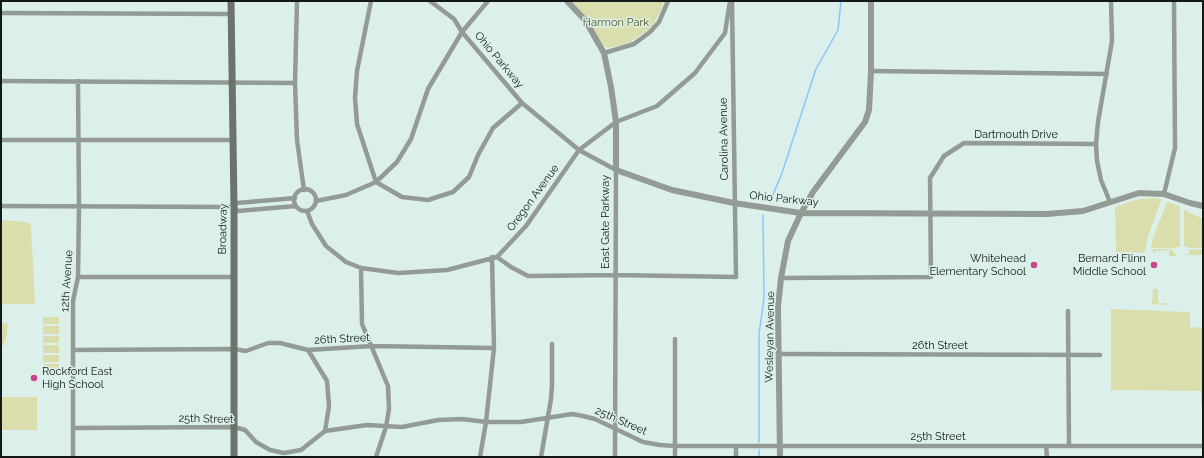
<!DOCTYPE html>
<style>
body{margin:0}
#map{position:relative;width:1204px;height:458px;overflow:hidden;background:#dbf0eb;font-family:Raleway,sans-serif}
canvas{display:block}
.frame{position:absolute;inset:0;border:2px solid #121918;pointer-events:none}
</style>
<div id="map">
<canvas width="1204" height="458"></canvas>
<div class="frame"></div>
</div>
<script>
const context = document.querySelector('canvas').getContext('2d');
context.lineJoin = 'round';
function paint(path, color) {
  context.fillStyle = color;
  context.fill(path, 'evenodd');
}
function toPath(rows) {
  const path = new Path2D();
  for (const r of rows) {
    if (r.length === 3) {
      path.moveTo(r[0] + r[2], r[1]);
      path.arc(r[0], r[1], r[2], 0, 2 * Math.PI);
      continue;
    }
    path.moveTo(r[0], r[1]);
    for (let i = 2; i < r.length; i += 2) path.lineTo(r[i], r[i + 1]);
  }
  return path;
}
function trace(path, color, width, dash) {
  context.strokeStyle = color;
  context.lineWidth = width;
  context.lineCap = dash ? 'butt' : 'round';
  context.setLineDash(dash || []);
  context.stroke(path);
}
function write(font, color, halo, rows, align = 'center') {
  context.font = font + ' Raleway,sans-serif';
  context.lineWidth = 3;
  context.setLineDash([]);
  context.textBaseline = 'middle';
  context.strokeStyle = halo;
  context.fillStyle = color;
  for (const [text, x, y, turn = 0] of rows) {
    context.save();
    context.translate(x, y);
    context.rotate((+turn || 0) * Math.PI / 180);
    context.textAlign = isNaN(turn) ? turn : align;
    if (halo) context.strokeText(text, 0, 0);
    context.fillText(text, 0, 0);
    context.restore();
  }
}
paint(toPath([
 [571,1,664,1,659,14,652,26,647,31,630,42,609,48,604,46,587,19],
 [1153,198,1161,199,1161,201,1148,236,1145,251,1142,253,1116,252,1115,207,1135,200],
 [1167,202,1180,206,1180,246,1174,248,1151,248,1153,238],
 [1184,210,1203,219,1203,248,1190,248,1184,246],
 [1,220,26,222,30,224,31,227,35,304,1,304],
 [1153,249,1171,249,1177,256,1169,256,1169,250,1155,251,1155,253,1153,253],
 [1203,249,1203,255,1187,255,1189,253,1189,250],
 [1153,289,1158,289,1158,303,1166,303,1166,305,1152,304,1152,302],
 [1111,309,1188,312,1190,314,1190,327,1203,328,1203,404,1201,404,1201,391,1111,390],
 [43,317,59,317,59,324,43,324],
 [1,323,7,323,8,326,6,338,1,351],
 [43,326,59,326,59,334,43,334],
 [43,336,59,336,59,343,43,343],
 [43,345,59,345,59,353,43,353],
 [43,355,59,355,59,362,43,362],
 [43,364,59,364,59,372,43,372],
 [1,397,37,397,37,430,1,430]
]), '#daddac');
trace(toPath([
 [770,202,782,173,816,69,838,30,841,1],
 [759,442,759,334,764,298,763,215],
 [759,450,759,457]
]), '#8cc5fc', 1.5);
trace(toPath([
 [297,1,295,83,297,140,304,190],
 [371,1,357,71,355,98,357,124,376,182,402,197,428,200,453,192,469,177,478,155,493,128,522,103],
 [430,1,454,19,462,32,522,103,579,150,616,170,615,457],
 [1,13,231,14],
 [604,53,634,44,650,32,659,22,668,1],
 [871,71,1107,74],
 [1,81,295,83],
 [1,140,233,140],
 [305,200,11],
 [1164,194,1175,148,1174,1],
 [316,201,346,195,376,182,397,162,411,139,428,89,462,32,488,1],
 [1110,202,1101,180,1097,161,1096,144,1098,122,1112,41,1111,1],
 [1,206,234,207],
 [234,207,238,211,296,206],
 [234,207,237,203,295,198],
 [307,211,312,224,326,246,346,262,361,268,398,273,447,270,497,257,526,226,579,150,616,122,657,106,695,73,725,33,730,1],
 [497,257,511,267,528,276,616,275,736,277,732,2],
 [361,268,362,324,388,386,389,409,386,427,376,457],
 [78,277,233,277],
 [781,278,931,277,930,178,944,156,964,143,1096,144],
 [1068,311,1069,445],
 [73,350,234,349,246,351,268,343,280,343,308,350,372,346,494,348],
 [308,350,327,381,329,406,325,431],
 [779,354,1100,355],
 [73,428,234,427,245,430,256,442,270,450,284,453,301,450,325,431,367,425,402,427,438,420,462,419,486,422,521,422,572,414,583,416,595,419,643,442,660,445,675,446,1203,446],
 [1046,446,1047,457],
 [736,447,736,457],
 [73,457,73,301,78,277,79,206,78,81],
 [480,457,486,422,494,348,492,257],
 [541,457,551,399,552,385,552,344],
 [675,457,675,339]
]), '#949a94', 4.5);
trace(toPath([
 [567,1,585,20,604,53,611,87,616,122,616,170,672,190,734,203,801,213,1047,214,1083,211,1139,193,1164,194,1190,203,1203,206],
 [780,457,778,307,781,278,788,241,801,213,813,192,865,122,869,110,871,71,871,1]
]), '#949a94', 6);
trace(toPath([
 [231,1,234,207,234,457]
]), '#6b736b', 7);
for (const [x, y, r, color] of [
 [1034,265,4,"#c9468b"],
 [1154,265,4,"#c9468b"],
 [34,378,4,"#c9468b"]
]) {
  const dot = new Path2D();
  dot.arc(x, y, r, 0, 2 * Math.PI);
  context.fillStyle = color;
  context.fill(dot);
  trace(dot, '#dbf0eb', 1.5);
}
write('11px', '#54551e', '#dbf0eb', [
 ["Harmon Park",616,23]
]);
write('11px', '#121918', '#dbf0eb', [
 ["Ohio Parkway",499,60,50],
 ["Dartmouth Drive",1016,135],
 ["Carolina Avenue",724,139,-91],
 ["Oregon Avenue",533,198,-54],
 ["Ohio Parkway",784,199,6],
 ["East Gate Parkway",606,222,-90],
 ["Broadway",223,229,-89],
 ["12th Avenue",67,281,-86],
 ["Wesleyan Avenue",770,337,-89],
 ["26th Street",342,339,-3],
 ["26th Street",940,346],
 ["25th Street",206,419,1],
 ["25th Street",621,421,23],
 ["25th Street",938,437]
]);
write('11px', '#121918', '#dbf0eb', [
 ["Whitehead",1026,259],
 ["Elementary School",1026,272],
 ["Bernard Flinn",1146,259],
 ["Middle School",1146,272],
 ["Rockford East",42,372,"left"],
 ["High School",42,385,"left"]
], 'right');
</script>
